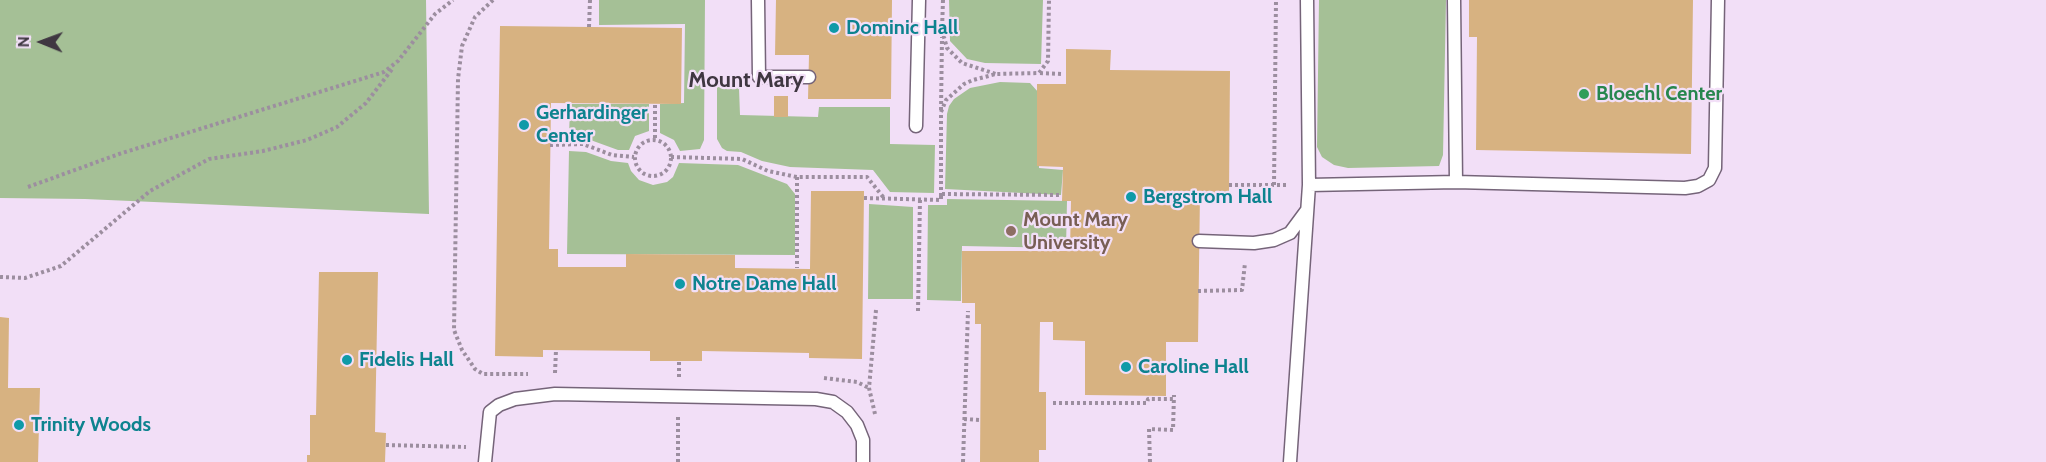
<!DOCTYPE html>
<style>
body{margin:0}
#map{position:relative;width:2046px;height:462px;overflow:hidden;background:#f2dff7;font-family:Cabin,sans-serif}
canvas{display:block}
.north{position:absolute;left:12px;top:12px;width:60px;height:60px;-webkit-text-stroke:4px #f2dff7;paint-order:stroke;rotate:271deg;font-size:16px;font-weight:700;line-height:24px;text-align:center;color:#3f3741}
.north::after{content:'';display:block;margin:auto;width:21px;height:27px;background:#3f3741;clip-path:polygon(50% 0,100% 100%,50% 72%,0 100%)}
</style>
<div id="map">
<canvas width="2046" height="462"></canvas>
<div class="north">N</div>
</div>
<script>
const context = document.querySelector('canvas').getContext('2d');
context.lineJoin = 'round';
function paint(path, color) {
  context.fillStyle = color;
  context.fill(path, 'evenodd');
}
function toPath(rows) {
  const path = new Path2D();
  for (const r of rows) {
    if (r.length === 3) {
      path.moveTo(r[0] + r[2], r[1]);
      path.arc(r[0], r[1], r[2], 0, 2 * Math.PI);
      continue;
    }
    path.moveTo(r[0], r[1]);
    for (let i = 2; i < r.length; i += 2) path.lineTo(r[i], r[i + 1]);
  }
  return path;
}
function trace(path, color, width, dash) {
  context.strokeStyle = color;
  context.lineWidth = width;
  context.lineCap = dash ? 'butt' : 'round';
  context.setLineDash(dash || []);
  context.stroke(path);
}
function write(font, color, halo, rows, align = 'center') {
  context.font = font + ' Cabin,sans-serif';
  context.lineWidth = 4.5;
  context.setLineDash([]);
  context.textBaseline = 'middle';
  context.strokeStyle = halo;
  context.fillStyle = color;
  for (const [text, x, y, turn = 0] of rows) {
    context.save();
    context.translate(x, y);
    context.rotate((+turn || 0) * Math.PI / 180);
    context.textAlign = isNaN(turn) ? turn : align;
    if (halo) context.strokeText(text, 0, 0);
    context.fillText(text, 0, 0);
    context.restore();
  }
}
paint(toPath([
 [0,0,426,0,429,214,85,199,0,198],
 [599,0,705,0,704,140,700,149,680,151,674,140,660,133,660,104,684,103,685,24,599,25],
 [949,0,1043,0,1041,64,985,63,967,59,950,41],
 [1319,0,1446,0,1443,155,1439,166,1348,168,1334,165,1322,157,1317,147],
 [1000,82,1030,83,1039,93,1039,168,1063,170,1061,195,945,189,947,114,949,106,954,99,970,88],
 [717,87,739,88,740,115,818,117,819,107,890,107,890,144,935,145,934,193,890,192,873,170,790,167,762,161,741,152,727,151,722,148,717,139],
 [570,104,649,104,649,131,635,136,629,150,618,150,585,138,569,138],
 [569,151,586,152,611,161,628,163,631,171,639,180,653,185,667,182,673,177,679,163,738,165,787,184,795,194,795,255,567,254],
 [947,199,1067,201,1066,248,962,246,961,301,927,300,928,205,947,205],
 [869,204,913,207,913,299,868,299]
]), '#a5c096');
paint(toPath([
 [776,0,892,0,891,99,808,99,809,55,775,55],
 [1469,0,1693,0,1691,154,1476,150,1477,37,1469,37],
 [500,26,682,28,681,104,551,103,549,249,558,249,558,267,626,267,626,254,735,255,735,268,810,269,811,191,864,191,862,359,809,358,809,353,702,351,702,361,650,361,650,351,543,350,543,357,495,356],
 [1066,49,1111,50,1110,70,1230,71,1229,193,1200,193,1198,342,1166,342,1166,396,1085,395,1085,341,1053,340,1053,322,1040,322,1039,392,1046,392,1046,450,1039,450,1039,462,980,462,981,324,975,324,975,303,962,303,962,251,1070,251,1071,201,1062,201,1063,167,1037,166,1037,84,1066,84],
 [774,96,788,96,788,117,774,117],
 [319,272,378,272,375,432,386,433,385,462,307,462,307,455,310,455,310,415,316,415],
 [0,317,9,318,8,388,40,388,38,462,0,462]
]), '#d7b281');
const service = toPath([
 [758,0,759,77,809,77],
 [916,126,919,0],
 [1456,182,1685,188,1698,186,1709,180,1715,168,1718,0],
 [1309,185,1456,182,1454,0],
 [1199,241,1254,243,1274,240,1290,233,1307,210],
 [485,462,490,412,499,405,515,399,555,394,816,399,833,402,847,412,857,425,863,440,863,462],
 [1290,462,1309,185,1307,0]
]);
trace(service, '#756479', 15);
trace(toPath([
 [493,0,475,17,462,46,458,79,454,330,462,350,475,369,483,374,528,374],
 [943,0,942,30,947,48,962,63,996,74],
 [589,27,590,0],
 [1040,73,1061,74],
 [655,105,655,139],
 [941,110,942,37],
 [653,158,18],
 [550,145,583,144,612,155,634,157],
 [671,157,742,159,768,171,797,177,867,177,884,198],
 [797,177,797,268],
 [1229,185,1289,185],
 [1274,185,1276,0],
 [28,187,119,154,384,72,398,61,435,14,453,0],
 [941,196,941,112,946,100,964,84,973,80,996,74,1039,73,1048,61,1049,0],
 [864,198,941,200,941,194,1061,195],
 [0,277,25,278,61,266,150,191,209,159,263,151,307,140,337,127,366,103,393,68],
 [1198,291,1242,290,1245,263],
 [918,311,920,199],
 [555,373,556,350],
 [679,377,679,361],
 [824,378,857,382,869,388],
 [1053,403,1147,403,1148,399,1174,399],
 [875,414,869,388,876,310],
 [964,419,980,420],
 [386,445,466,447],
 [678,462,678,415],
 [963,462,968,311],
 [1150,462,1149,429,1173,430,1174,395]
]), '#9c8e9f', 4, [3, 3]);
trace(service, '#fff', 12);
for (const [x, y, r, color] of [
 [834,28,6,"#0f9aa8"],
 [1584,94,6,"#2e9e5b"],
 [524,125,6,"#0f9aa8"],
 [1131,197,6,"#0f9aa8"],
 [1011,231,6,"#8d6e63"],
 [680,284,6,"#0f9aa8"],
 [347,360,6,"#0f9aa8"],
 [1126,367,6,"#0f9aa8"],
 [19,425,6,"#0f9aa8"]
]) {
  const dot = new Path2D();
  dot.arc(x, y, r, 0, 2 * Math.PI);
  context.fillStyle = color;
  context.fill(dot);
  trace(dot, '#f2dff7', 2);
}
write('bold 20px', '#0d838f', '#f2dff7', [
 ["Dominic Hall",846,28],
 ["Gerhardinger",536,113],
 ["Center",536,136],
 ["Bergstrom Hall",1143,197],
 ["Notre Dame Hall",692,284],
 ["Fidelis Hall",359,360],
 ["Caroline Hall",1138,367],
 ["Trinity Woods",31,425]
], 'left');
write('bold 20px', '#27864d', '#f2dff7', [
 ["Bloechl Center",1596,94]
], 'left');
write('bold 20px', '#785e54', '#f2dff7', [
 ["Mount Mary",1023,220],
 ["University",1023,243]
], 'left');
write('bold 22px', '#3f3741', '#f2dff7', [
 ["Mount Mary",746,81]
]);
</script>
